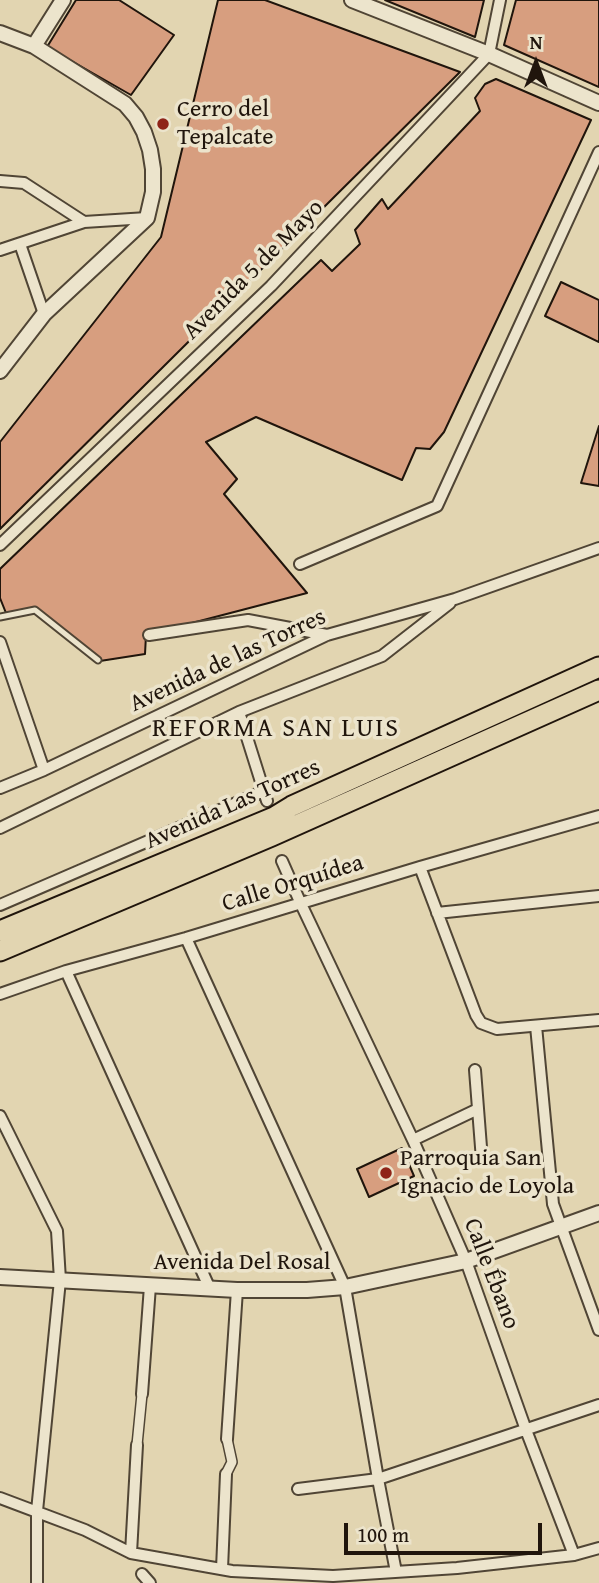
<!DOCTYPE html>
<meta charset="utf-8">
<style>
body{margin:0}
#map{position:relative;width:599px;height:1583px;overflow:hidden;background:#e2d5b1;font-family:"Gentium Book Plus",serif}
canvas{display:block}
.north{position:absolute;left:501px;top:28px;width:70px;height:70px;-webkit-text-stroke:5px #ece4cc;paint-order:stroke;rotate:0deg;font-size:19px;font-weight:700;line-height:28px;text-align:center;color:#20150c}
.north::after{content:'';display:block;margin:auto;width:24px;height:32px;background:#20150c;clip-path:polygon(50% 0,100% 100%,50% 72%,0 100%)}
.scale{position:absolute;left:344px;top:1523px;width:198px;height:32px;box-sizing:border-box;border:4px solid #20150c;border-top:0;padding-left:9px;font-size:21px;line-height:24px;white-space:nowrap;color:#20150c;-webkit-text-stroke:5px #ece4cc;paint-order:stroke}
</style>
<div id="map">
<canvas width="599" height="1583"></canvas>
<div class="north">N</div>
<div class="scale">100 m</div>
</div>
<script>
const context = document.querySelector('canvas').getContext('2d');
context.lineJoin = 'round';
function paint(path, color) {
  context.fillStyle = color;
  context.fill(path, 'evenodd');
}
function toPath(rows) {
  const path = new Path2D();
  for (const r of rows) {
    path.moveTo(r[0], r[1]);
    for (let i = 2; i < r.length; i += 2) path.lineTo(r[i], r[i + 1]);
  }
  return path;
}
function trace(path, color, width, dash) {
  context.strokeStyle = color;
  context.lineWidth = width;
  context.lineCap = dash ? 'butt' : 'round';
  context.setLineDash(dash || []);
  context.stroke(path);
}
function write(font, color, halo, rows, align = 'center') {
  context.font = font + ' "Gentium Book Plus",serif';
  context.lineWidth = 7;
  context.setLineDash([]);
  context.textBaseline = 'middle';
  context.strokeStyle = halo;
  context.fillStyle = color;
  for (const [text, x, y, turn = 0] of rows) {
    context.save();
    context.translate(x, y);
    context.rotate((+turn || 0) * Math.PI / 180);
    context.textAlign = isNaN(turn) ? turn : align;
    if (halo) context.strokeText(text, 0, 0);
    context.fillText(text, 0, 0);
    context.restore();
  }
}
const building = toPath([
 [76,0,119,0,174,35,131,95,47,47,76,0],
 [218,0,265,0,460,72,0,529,0,442,161,237,218,0],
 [385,0,484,0,475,37,385,0],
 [516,0,599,0,599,87,504,45,516,0],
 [496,79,591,120,444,432,430,449,416,448,402,480,256,417,206,442,237,479,224,494,307,593,146,635,145,654,100,661,36,608,6,613,0,598,0,569,321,260,332,271,360,244,355,230,382,199,388,209,480,111,475,98,485,84,496,79],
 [561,282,599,300,599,342,545,316,561,282],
 [599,426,599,486,581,483,599,426],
 [402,1148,414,1176,369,1197,357,1169,402,1148]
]);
paint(building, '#d79e7f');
trace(building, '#20150c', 2);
const service = toPath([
 [0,617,35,610,98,660]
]);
const pedestrian = toPath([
 [137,1445,142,1394],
 [226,1474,232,1462,227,1439]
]);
const minor = toPath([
 [0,181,24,183,84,222],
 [20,244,44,314],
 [0,250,84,222,147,218],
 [0,545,271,286,489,54,500,0],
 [300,564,437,506,599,152],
 [149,635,248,620,327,635],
 [0,642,44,770],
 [239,712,267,801],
 [0,788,44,770,327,635,455,599,599,548],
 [0,828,239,712,382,656,450,603],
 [282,861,301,904,413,1140,466,1261,526,1430,574,1555],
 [420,867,476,1015,481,1023,497,1029,599,1020],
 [0,905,264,791],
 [437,913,599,896],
 [186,938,345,1287,378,1479,599,1405],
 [66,971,210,1289],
 [0,994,66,971,186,938,420,867,599,816],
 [536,1026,553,1204,599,1330],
 [475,1070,482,1160],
 [0,1116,57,1231,60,1280,37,1511,37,1583],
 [413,1140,478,1109],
 [142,1394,150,1286],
 [227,1439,237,1290],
 [298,1489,378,1479,396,1572],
 [0,1498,85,1530,131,1553,232,1571,333,1576,457,1568,574,1555,599,1548],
 [131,1553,137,1445],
 [222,1569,226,1474],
 [142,1574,150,1583]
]);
const tertiary = toPath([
 [352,0,489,54,599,103],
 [0,33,34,46,125,104,136,117,144,132,150,150,153,169,153,192,147,218,44,314,0,371],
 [34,46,63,0],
 [0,1277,237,1290,307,1290,345,1287,466,1261,599,1213]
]);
const trunk = toPath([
 [0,931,274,817,292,806,599,667],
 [0,951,272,836,599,690]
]);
trace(service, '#504535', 9);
trace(pedestrian, '#504535', 12);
trace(minor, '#504535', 14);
trace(tertiary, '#504535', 18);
trace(trunk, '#20150c', 23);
trace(service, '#ece4cc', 5);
trace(pedestrian, '#ece4cc', 9);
trace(minor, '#ece4cc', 10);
trace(tertiary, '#ece4cc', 14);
trace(trunk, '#e2d5b1', 19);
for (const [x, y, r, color] of [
 [163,124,7,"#8f2418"],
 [386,1173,7,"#8f2418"]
]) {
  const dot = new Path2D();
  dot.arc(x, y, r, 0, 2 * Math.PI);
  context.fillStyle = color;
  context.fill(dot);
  trace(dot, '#ece4cc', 2.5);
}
write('24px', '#20150c', '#ece4cc', [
 ["Cerro del",177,110],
 ["Tepalcate",177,138],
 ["Parroquia San",400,1159],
 ["Ignacio de Loyola",400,1187]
], 'left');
write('24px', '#20150c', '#ece4cc', [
 ["Avenida 5 de Mayo",254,270,-45],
 ["Avenida de las Torres",228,661,-25],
 ["Avenida Las Torres",233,805,-24],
 ["Calle Orquídea",293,884,-17],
 ["Avenida Del Rosal",242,1263],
 ["Calle Ébano",491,1274,69]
]);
context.letterSpacing = '2px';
write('26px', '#20150c', '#ece4cc', [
 ["REFORMA SAN LUIS",276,729]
]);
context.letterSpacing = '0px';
</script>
